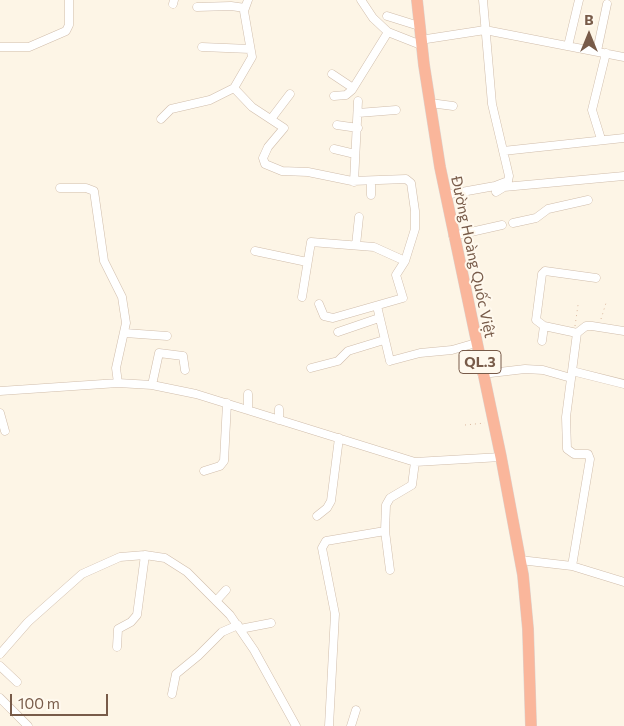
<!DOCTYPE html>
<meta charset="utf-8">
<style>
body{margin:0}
#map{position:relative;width:624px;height:726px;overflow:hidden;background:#fdf5e6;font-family:Commissioner,sans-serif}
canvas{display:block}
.north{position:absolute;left:564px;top:10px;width:50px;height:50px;-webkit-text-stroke:4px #fff9ee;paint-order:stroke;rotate:0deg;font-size:14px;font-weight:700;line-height:20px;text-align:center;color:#785b49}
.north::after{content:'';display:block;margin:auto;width:18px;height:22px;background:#785b49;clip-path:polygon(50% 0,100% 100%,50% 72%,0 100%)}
.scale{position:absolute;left:10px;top:694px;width:98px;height:22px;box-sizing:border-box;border:2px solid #785b49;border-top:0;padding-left:6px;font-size:15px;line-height:18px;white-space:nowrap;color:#785b49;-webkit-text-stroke:4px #fff9ee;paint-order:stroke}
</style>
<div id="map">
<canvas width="624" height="726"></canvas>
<div class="north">B</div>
<div class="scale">100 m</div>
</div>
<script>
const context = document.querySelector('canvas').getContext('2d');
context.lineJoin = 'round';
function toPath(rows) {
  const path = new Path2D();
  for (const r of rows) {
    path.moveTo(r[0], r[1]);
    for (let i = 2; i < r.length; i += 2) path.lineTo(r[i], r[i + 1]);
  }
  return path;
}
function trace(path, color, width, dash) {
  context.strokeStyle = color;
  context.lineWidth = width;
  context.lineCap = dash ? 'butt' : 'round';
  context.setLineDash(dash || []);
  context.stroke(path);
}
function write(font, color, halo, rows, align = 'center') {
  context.font = font + ' Commissioner,sans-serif';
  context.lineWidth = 4;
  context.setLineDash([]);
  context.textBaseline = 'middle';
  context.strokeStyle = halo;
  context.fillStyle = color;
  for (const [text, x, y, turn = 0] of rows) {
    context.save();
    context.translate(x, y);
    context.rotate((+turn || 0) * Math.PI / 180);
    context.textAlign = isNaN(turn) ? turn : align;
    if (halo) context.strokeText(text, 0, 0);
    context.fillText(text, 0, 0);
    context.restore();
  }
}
const minor = toPath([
 [361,0,373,18,388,32],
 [173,4,174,0],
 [197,7,231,6,245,8],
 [387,16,419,26],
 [420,40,485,30,624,57],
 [568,46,579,0],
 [0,47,29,47,66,31,69,25,69,0],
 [202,47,250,49],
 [597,51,607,4],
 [332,74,353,88],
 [234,88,252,107,284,128,268,147,263,158,265,164,282,171,308,172,352,181,406,179,411,183,415,211,415,229,405,261,396,275,403,298,333,318,324,316,319,304],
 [334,96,346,95,352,90,388,32,421,45],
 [430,103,453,106],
 [358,113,396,110],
 [161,119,171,109,210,100,234,88,252,57,244,11,248,0],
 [271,119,290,94],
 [337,125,358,128],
 [601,139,592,110,606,53],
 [334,149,355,154],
 [503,151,624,138],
 [354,182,358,101],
 [371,182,371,195],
 [60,188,86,188,94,191,104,261,122,297,126,323,116,368,118,383],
 [496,192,504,187,624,176],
 [445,195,495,186,508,181,509,176,492,104,483,0],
 [513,223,536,218,548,209,588,200],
 [453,236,502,225],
 [356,245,359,217],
 [255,251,307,262],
 [302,297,311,242,374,247,405,261],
 [377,306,390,361,420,353,452,350,476,343],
 [338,332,379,318],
 [125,333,167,336],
 [577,333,544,326,536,320,542,274,545,271,596,278],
 [542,341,544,326],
 [311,368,338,361,348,351,384,340],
 [572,371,624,384],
 [482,374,525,369,543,370,571,378],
 [152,385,159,353,183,356,185,370],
 [0,391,118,383,152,385,196,394,415,462,501,457],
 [279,409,279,420],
 [248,410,248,394],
 [0,413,5,431],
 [204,471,220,466,224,461,227,403],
 [317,516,327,508,331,501,339,438],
 [520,560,572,566,624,582],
 [572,566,590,459,588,454,574,454,567,449,566,417,577,333,586,326,592,326,624,331],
 [390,570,385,531,386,505,390,498,412,485,415,462],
 [216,601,226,590],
 [240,629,271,623],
 [117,647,118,629,131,622,137,615,145,555],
 [0,654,28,622,82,574,120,557,145,555,165,558,187,572,230,615,254,650,296,726],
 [0,666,17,682],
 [172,694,176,674,198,656,222,632,238,625],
 [0,698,28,726],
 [329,726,335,614,322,548,326,541,385,531],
 [351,726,356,710]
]);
const highway = toPath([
 [417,0,424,65,440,167,501,457,523,575,528,629,531,726]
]);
trace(minor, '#d0bdab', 9);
trace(highway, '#dcd4d0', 12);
trace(toPath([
 [601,319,606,303],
 [575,326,578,305],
 [465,425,485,423]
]), '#dab89f', 1, [1, 4]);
trace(minor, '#fff', 8);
trace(highway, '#fab69b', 11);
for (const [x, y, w] of [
 [480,362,42]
]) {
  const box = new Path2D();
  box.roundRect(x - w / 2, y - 11.5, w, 23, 4);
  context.fillStyle = '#fff9ee';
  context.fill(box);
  trace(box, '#785b49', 1);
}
write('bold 14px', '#785b49', null, [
 ["QL.3",480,362]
]);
write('15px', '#785b49', '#fff9ee', [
 ["Đường Hoàng Quốc Việt",473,257,78]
]);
</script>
